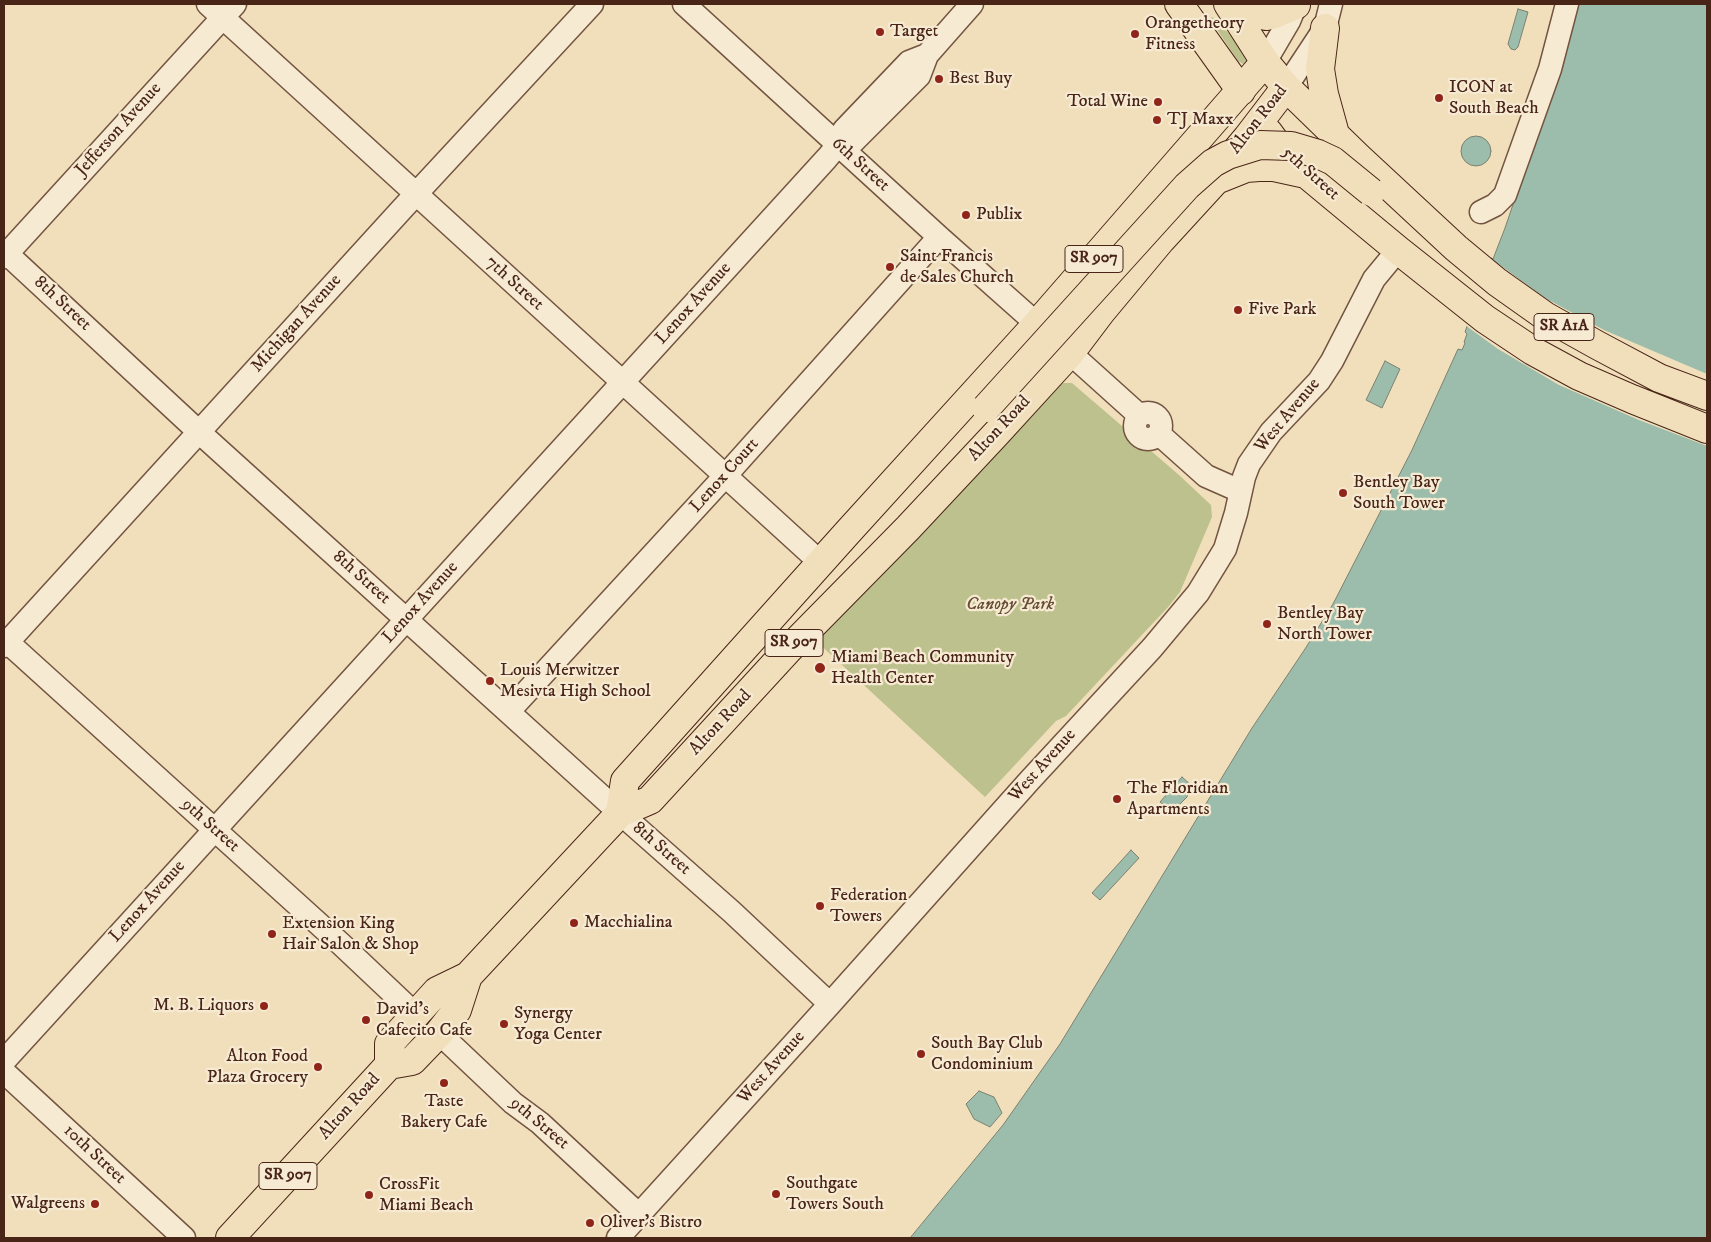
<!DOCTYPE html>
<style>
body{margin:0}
#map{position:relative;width:1711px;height:1242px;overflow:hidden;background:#f1dfbb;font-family:"IM FELL DW Pica",serif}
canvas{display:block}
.frame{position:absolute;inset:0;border:5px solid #492518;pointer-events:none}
</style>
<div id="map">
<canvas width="1711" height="1242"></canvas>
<div class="frame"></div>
</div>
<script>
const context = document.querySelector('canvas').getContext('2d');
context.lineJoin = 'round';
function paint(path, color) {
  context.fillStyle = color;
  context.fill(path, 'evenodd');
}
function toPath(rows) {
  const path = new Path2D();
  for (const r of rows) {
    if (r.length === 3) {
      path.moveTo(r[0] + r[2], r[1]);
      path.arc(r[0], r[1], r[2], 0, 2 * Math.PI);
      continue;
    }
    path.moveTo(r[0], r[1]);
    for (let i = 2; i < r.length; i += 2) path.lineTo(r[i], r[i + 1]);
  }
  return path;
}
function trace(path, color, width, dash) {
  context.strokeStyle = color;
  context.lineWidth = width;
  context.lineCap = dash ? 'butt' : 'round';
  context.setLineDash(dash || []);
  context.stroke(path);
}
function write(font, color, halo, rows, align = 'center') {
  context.font = font + ' "IM FELL DW Pica",serif';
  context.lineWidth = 4.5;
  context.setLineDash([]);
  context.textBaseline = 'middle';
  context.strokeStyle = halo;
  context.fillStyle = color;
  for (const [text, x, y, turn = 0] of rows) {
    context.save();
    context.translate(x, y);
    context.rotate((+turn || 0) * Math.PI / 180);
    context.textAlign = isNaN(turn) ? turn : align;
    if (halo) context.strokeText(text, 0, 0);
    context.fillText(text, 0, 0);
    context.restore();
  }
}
paint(toPath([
 [1212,17,1239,43,1251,58,1248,67,1238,61,1210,19],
 [1063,383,1072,383,1179,475,1211,505,1212,517,1180,592,1169,606,1066,716,1056,721,985,797,815,640,1054,389]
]), '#bdc18d');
const water = toPath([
 [1578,4,1707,4,1707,1238,910,1238,1003,1125,1060,1044,1252,728,1305,649,1333,604,1412,450,1458,349,1462,350,1465,343,1464,342,1467,334,1465,332,1491,258,1493,259,1505,228,1536,137,1578,4],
 [1518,9,1528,12,1518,47,1515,50,1511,49,1508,44,1518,9],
 [1476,151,15],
 [1385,361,1400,369,1382,408,1366,400,1385,361],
 [1182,777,1191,785,1187,797,1178,806,1170,810,1160,802,1182,777],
 [1131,850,1139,858,1100,900,1092,893,1131,850],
 [979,1091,994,1097,1002,1113,990,1127,974,1119,966,1104,979,1091]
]);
paint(water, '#9cbdab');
trace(water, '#7b8070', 1);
paint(toPath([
 [1489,257,1545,298,1604,330,1707,374,1707,446,1639,420,1559,385,1498,349,1465,325]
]), '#f1dfbb');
const minor = toPath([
 [208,4,821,563],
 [684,4,939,237,1037,324],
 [1265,62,1289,21,1296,4],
 [1286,87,1325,28,1331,4],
 [854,141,919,76,927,55,972,4],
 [1481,212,1495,205,1505,195,1550,69,1567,4],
 [4,251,199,432,620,813,732,912,830,1004],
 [4,257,235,4],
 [1070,353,1140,416],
 [1148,426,13],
 [1159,434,1206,476,1240,491],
 [4,639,342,945,415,1014],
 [4,646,403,208,592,4],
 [509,711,726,475,939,237],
 [439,1033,513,1103,540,1123,639,1215],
 [4,1061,827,158,838,145,844,130,909,62,927,55],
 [4,1072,184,1238],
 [618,1238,830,1004,1030,780,1152,648,1198,593,1225,549,1236,513,1244,477,1249,464,1271,432,1319,381,1332,361,1374,279,1398,250]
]);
const major = toPath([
 [1179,4,1241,91],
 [1228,4,1265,62],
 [1238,4,1251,12,1266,16,1275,14,1296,5]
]);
const highway = toPath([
 [1325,28,1320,69,1324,94,1335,134],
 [1268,132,1282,151,1293,163,1398,250,1485,319,1533,351,1579,376,1632,399,1707,429],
 [1216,180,1246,168,1259,167,1274,167,1306,174],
 [620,813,625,781,848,532,1037,324,1265,62,1286,87,1358,157,1456,248,1497,282,1545,316,1597,345,1659,378,1707,396],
 [389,1065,389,1044,437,991,468,976,620,813,650,800,787,651,908,528,996,434,1070,353,1101,312,1161,240,1216,180,1220,170,1247,138,1286,87],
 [230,1238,389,1065,412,1061,439,1033,457,1010,468,976]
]);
trace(minor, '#735441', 25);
trace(major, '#492518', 30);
trace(highway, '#492518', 30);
trace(minor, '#f6ead3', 22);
trace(major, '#f1dfbb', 28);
trace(highway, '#f1dfbb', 28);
const highwayBridge = toPath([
 [986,408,1187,186,1213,163,1228,155,1260,145,1291,146,1318,154,1333,161,1371,192]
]);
trace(highwayBridge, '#492518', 30, []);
trace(highwayBridge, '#f1dfbb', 28);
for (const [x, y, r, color] of [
 [880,32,5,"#8f2418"],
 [1135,34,5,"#8f2418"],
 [939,79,5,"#8f2418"],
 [1439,98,5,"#8f2418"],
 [1158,102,5,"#8f2418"],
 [1157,120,5,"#8f2418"],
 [966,215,5,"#8f2418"],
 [890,267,5,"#8f2418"],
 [1238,310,5,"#8f2418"],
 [1343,493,5,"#8f2418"],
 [1267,624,5,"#8f2418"],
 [820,668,6,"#8f2418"],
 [490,681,5,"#8f2418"],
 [1117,799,5,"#8f2418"],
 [820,906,5,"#8f2418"],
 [574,923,5,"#8f2418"],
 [272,934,5,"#8f2418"],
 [264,1006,5,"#8f2418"],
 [366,1020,5,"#8f2418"],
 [504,1024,5,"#8f2418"],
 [921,1054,5,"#8f2418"],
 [318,1067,5,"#8f2418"],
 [444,1083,5,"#8f2418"],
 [776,1194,5,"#8f2418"],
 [369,1195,5,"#8f2418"],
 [95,1204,5,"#8f2418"],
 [590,1223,5,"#8f2418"]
]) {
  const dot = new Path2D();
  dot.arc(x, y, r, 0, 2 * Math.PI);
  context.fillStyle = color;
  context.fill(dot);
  trace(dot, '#f6ead3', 2);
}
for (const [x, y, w] of [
 [1094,259,58],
 [1564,327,60],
 [794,643,58],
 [288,1176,58]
]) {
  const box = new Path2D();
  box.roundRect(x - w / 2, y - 13.5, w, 27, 4);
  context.fillStyle = '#f6ead3';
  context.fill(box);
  trace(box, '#492518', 1);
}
write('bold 16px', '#492518', null, [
 ["SR 907",1094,259],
 ["SR A1A",1564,327],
 ["SR 907",794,643],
 ["SR 907",288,1176]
]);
write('18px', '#492518', '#f6ead3', [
 ["Orangetheory",1145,24],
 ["Fitness",1145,45],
 ["Target",890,32],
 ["Best Buy",949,79],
 ["ICON at",1449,88],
 ["South Beach",1449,109],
 ["Total Wine",1148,102,"right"],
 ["TJ Maxx",1167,120],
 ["Publix",976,215],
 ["Saint Francis",900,257],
 ["de Sales Church",900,278],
 ["Five Park",1248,310],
 ["Bentley Bay",1353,483],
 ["South Tower",1353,504],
 ["Bentley Bay",1277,614],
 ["North Tower",1277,635],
 ["Miami Beach Community",831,658],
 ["Health Center",831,679],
 ["Louis Merwitzer",500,671],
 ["Mesivta High School",500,692],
 ["The Floridian",1127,789],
 ["Apartments",1127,810],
 ["Federation",830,896],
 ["Towers",830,917],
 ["Macchialina",584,923],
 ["Extension King",282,924],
 ["Hair Salon & Shop",282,945],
 ["M. B. Liquors",254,1006,"right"],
 ["David's",376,1010],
 ["Cafecito Cafe",376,1031],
 ["Synergy",514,1014],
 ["Yoga Center",514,1035],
 ["South Bay Club",931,1044],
 ["Condominium",931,1065],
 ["Alton Food",308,1057,"right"],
 ["Plaza Grocery",308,1078,"right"],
 ["Taste",444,1102,"center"],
 ["Bakery Cafe",444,1123,"center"],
 ["Southgate",786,1184],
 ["Towers South",786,1205],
 ["CrossFit",379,1185],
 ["Miami Beach",379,1206],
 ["Walgreens",85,1204,"right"],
 ["Oliver's Bistro",600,1223]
], 'left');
write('18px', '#492518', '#f6ead3', [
 ["Alton Road",1259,120,-52],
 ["Jefferson Avenue",119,130,-48],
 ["6th Street",860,165,42],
 ["5th Street",1310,174,42],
 ["7th Street",514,284,42],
 ["8th Street",62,304,43],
 ["Lenox Avenue",694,304,-48],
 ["Michigan Avenue",297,324,-48],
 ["West Avenue",1288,416,-50],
 ["Alton Road",1000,429,-47],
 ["Lenox Court",725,476,-48],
 ["8th Street",361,578,42],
 ["Lenox Avenue",421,603,-48],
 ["Alton Road",721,723,-47],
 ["West Avenue",1043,766,-48],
 ["9th Street",210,826,42],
 ["8th Street",661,849,41],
 ["Lenox Avenue",148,902,-48],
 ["West Avenue",772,1068,-48],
 ["Alton Road",350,1107,-48],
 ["9th Street",539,1124,40],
 ["10th Street",94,1155,43]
]);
write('italic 18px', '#664c35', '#f6ead3', [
 ["Canopy Park",1010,605]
]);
</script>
